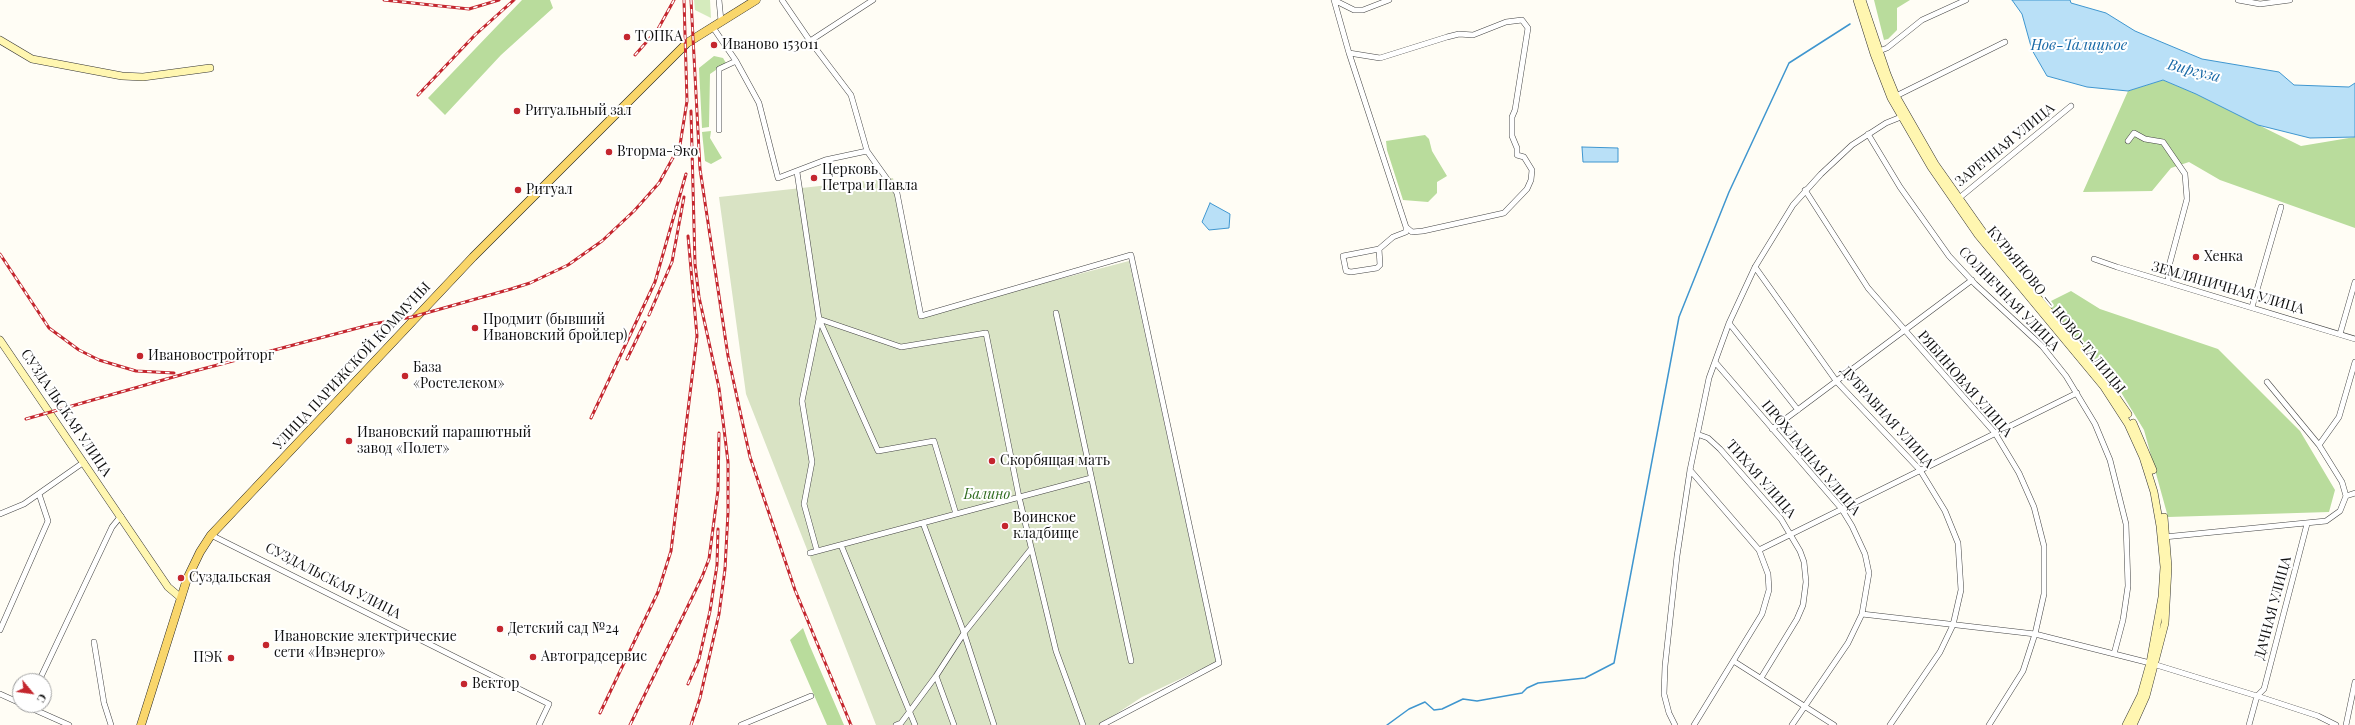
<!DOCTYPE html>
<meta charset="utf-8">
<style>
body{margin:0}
#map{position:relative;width:2355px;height:725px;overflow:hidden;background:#fffdf5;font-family:"Playfair Display",serif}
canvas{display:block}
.north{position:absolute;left:12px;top:673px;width:40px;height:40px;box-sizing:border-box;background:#fff;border:1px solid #a0a0a0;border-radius:50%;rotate:119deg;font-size:11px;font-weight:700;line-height:16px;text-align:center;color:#111}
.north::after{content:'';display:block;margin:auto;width:14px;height:18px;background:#c4262e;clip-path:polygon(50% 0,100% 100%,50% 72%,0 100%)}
</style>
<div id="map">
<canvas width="2355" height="725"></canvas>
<div class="north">С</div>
</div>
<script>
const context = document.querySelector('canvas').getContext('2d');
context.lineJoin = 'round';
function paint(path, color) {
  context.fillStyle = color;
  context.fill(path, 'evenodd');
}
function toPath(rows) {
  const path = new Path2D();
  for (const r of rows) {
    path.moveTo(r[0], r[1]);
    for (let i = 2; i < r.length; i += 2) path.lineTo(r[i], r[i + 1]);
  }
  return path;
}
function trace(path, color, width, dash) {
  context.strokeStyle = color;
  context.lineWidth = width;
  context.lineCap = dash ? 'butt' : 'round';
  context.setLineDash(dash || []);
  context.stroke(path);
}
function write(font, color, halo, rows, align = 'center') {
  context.font = font + ' "Playfair Display",serif';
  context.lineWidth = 4;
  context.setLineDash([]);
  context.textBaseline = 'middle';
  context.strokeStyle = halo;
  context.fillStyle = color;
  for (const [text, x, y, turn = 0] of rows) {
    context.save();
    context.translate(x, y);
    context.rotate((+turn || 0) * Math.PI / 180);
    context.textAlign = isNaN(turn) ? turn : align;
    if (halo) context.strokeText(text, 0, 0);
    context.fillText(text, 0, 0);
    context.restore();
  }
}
paint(toPath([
 [694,0,710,0,711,18,695,10]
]), '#d5ebbd');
paint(toPath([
 [522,0,550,0,553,8,501,55,445,115,428,98],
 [1874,0,1910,0,1897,8,1897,30,1888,39,1884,40],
 [714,56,723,58,726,63,710,74,709,127,702,128,699,68],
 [2163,80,2196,94,2301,146,2355,137,2355,228,2220,180,2189,162,2171,168,2152,191,2083,192,2128,91],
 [711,131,710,138,722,158,711,164,705,161,702,132],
 [1425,135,1429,139,1432,151,1447,176,1437,182,1437,193,1428,202,1403,200,1387,150,1386,141],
 [2071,291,2100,309,2218,349,2300,431,2335,490,2329,512,2168,517,2144,430,2119,389,2047,303],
 [803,628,809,644,844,725,827,725,790,640]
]), '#b9dc9c');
paint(toPath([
 [893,178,921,315,1129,261,1216,662,1142,697,1099,725,876,725,746,394,719,197]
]), '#d9e3c4');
const water = toPath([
 [2012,0,2070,0,2071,3,2106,13,2135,31,2202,59,2279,72,2294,85,2349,87,2355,83,2355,137,2310,138,2258,125,2196,94,2163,80,2128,91,2087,87,2047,76,2032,50,2022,14,2012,0],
 [1582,147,1618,148,1618,162,1583,162,1582,147],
 [1210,203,1230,214,1229,228,1209,230,1202,222,1210,203]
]);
paint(water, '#b9e0f7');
trace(water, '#3f96cf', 1);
trace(toPath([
 [1387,725,1409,709,1425,702,1434,710,1442,709,1463,699,1477,701,1522,693,1527,688,1538,683,1585,678,1614,663,1679,317,1729,192,1789,63,1850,24]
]), '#3f96cf', 1.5);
const street = toPath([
 [719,0,721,21],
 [1334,0,1349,53,1406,227],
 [1334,0,1354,10,1363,10,1389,0],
 [2238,0,2260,4,2290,0],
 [712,26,736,61,759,103,778,178,825,160,867,151,851,95,810,41,782,0],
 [810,41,873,0],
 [1879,51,1887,48,1922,20,1966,0],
 [1349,53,1380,58,1447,37,1459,34,1473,35,1506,22,1522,20,1528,28,1515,110,1512,117,1512,136,1517,148,1517,155,1524,157,1532,170,1531,180,1527,189,1504,213,1423,231,1412,232,1406,227],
 [1896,96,2005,42],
 [719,130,719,69,736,61],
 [1868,134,1900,187,1949,256,1975,284,2042,346,2066,376,2095,424,2110,460,2126,524,2128,586,2123,620,2114,654],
 [2128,141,2134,133,2145,139,2163,142,2185,174,2187,199,2169,266,2168,282],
 [867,151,897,193,921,316,1131,255,1219,663,1102,725],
 [797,172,819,319,802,401,812,462,804,504,817,551],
 [1805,190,1868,288,1995,433,2019,473,2034,507,2044,546,2044,594,2035,634,2023,671,1989,725],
 [1958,199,2071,106],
 [1379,249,1343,256,1346,271,1351,272,1377,268,1380,265,1379,249,1393,237,1406,232,1406,227],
 [2094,259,2117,267,2355,339],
 [1755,267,1837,382,1920,470,1945,511,1958,543,1961,590,1953,625,1940,652,1890,725],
 [2252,307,2281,207],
 [1056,313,1131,661],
 [819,319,901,347,986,333,1019,497,1056,651,1083,725],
 [819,319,878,451,934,441,956,514],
 [1729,323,1798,410],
 [2340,334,2355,282],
 [1715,362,1841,508,1852,526,1865,554,1869,573,1862,614,1848,643,1792,725],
 [2267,382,2319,445,2342,482,2346,496],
 [1772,429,1972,280],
 [1697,434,1708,438,1720,449,1781,519,1800,551,1804,562,1806,582,1803,605,1797,619,1761,678],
 [2319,445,2339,417,2355,362],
 [1690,470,1759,550,1768,574,1769,590,1762,614,1694,725],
 [2346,496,2355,493],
 [0,514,24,504,84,462],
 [923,523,964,633,994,725],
 [211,535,549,704,539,725],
 [2164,537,2326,521,2340,511,2346,496],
 [841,545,915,725],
 [1759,550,2077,393],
 [810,553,1091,478],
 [1862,614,2035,634,2150,663,2257,696,2318,716,2336,725],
 [0,630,48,521,39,494],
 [94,642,104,703,111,725],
 [1735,662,1834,725],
 [936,676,954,725],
 [39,681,112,527,121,516],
 [0,694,20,703],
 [2257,696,2264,689,2307,524],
 [24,705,69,725],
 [741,725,811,696],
 [896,725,901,723,910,711,936,676,964,633,1031,549],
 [1675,725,1669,713,1664,694,1665,666,1677,556,1690,470,1709,378,1729,323,1755,267,1793,205,1821,174,1852,145,1886,123,1901,117],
 [2249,725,2257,696],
 [2346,725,2355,682]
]);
const secondary = toPath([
 [1857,0,1874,54,1891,98,1931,167,1978,235,2104,387,2128,424,2143,457,2154,492,2160,526,2164,567,2162,597,2150,663,2141,695,2126,725],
 [1862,0,1887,74,1896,96,1935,164,1983,232,2094,365,2128,414],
 [0,40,32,59,122,76,143,77,210,68],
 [0,340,168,587,181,598],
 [2133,423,2153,470],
 [2133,725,2146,696,2165,623,2168,567,2164,517]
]);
const primary = toPath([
 [141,725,187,579,200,552,211,535,473,257,687,43,756,0]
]);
trace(street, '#444', 6);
trace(secondary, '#333', 8);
trace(primary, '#222', 9);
trace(street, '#fff', 5);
trace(secondary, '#fff6b0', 7);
trace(primary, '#f9d66b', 8);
const rail = toPath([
 [384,0,469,9,499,0],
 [691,0,700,169,728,356,750,457,795,590,851,725],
 [635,55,658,29,674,0],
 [418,95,475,35,514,0],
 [0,254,49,328,79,350,99,360,136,371,174,373],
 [649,315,672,262,684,197],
 [627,359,645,322],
 [591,418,655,282,686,174],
 [26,419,191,372,373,324,412,317,511,289,530,283,568,265,602,241,634,211,659,183,680,145,687,101,684,0],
 [688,684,699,659,710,611,717,565,718,529],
 [600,713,658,592,671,551,697,336,688,236],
 [630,725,702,577,709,559,718,490,719,433],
 [691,725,700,698,719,614,725,569,728,512,728,462,719,388,699,297,695,264,691,111]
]);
trace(rail, '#c4262e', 3);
trace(rail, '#fff', 1.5, [4.5]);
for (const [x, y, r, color] of [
 [627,37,4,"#c4262e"],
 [714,45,4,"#c4262e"],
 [517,111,4,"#c4262e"],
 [609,152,4,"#c4262e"],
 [814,178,4,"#c4262e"],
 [518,190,4,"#c4262e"],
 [2196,257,4,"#c4262e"],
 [475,328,4,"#c4262e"],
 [140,356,4,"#c4262e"],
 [405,376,4,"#c4262e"],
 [349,441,4,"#c4262e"],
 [992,461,4,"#c4262e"],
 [1005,526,4,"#c4262e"],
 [181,578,4,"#c4262e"],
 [500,629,4,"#c4262e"],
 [266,645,4,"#c4262e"],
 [533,657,4,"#c4262e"],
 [231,658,4,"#c4262e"],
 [464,684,4,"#c4262e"]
]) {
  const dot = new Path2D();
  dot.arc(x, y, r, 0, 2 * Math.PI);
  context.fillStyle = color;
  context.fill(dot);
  trace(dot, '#fff', 1.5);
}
write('14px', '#111', '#fff', [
 ["ТОПКА",635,37],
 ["Иваново 153011",722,45],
 ["Ритуальный зал",525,111],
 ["Вторма-Эко",617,152],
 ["Церковь",822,170],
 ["Петра и Павла",822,186],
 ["Ритуал",526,190],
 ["Хенка",2204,257],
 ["Продмит (бывший",483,320],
 ["Ивановский бройлер)",483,336],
 ["Ивановостройторг",148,356],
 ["База",413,368],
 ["«Ростелеком»",413,384],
 ["Ивановский парашютный",357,433],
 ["завод «Полет»",357,449],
 ["Скорбящая мать",1000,461],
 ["Воинское",1013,518],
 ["кладбище",1013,534],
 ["Суздальская",189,578],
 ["Детский сад №24",508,629],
 ["Ивановские электрические",274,637],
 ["сети «Ивэнерго»",274,653],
 ["Автоградсервис",541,657],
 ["ПЭК",223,658,"right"],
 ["Вектор",472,684]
], 'left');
write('14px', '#111', '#fff', [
 ["ЗАРЕЧНАЯ УЛИЦА",2005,145,-39],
 ["ЗЕМЛЯНИЧНАЯ УЛИЦА",2228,288,16],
 ["СОЛНЕЧНАЯ УЛИЦА",2009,299,46],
 ["КУРЬЯНОВО — НОВО-ТАЛИЦЫ",2056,310,51],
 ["УЛИЦА ПАРИЖСКОЙ КОММУНЫ",352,366,-47],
 ["РЯБИНОВАЯ УЛИЦА",1965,384,49],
 ["СУЗДАЛЬСКАЯ УЛИЦА",66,413,56],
 ["ДУБРАВНАЯ УЛИЦА",1887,417,48],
 ["ПРОХЛАДНАЯ УЛИЦА",1811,458,50],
 ["ТИХАЯ УЛИЦА",1761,479,49],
 ["СУЗДАЛЬСКАЯ УЛИЦА",333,581,27],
 ["ДАЧНАЯ УЛИЦА",2273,608,-75]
]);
write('italic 14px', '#2f6b1f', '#fff', [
 ["Балино",987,495]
]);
write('italic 15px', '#1768a6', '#fff', [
 ["Нов-Талицкое",2079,45],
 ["Виргуза",2194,71,14]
]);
</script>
